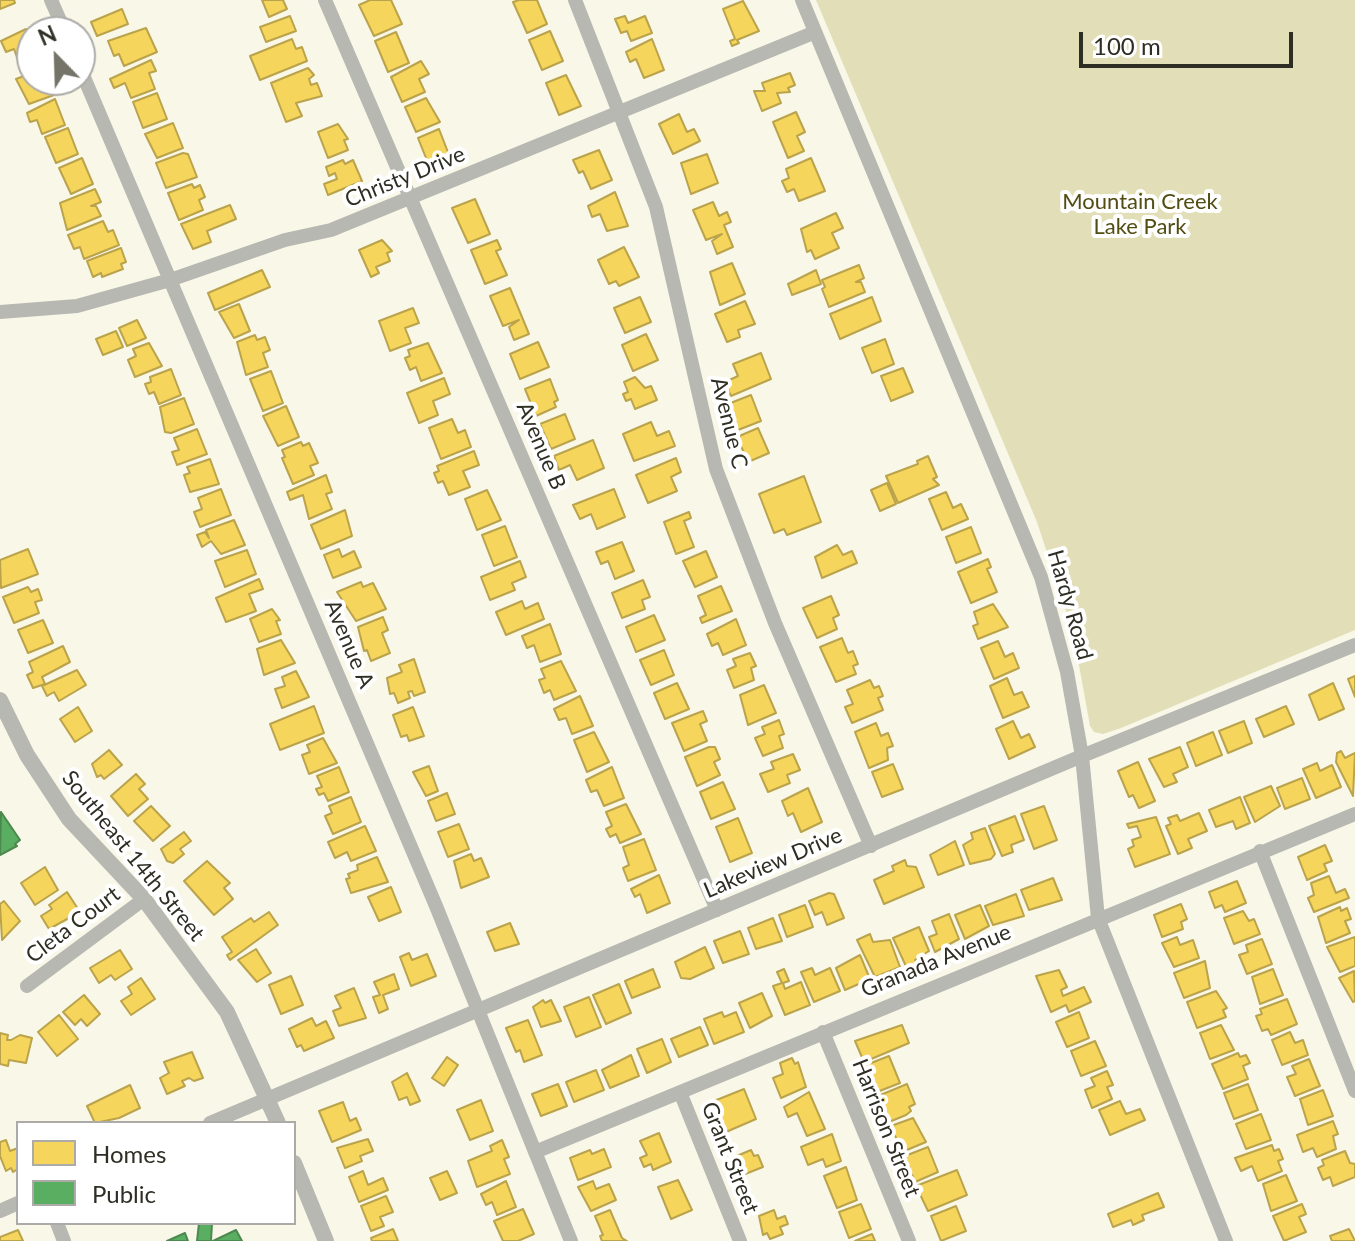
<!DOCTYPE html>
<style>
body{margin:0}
#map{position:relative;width:1355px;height:1241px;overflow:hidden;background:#f8f7e8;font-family:Lato,sans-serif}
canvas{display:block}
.legend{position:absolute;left:16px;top:1121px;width:280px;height:104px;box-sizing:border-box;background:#fff;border:2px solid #acaba7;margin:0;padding:10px 14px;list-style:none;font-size:24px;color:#2f2e24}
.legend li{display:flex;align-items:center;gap:16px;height:40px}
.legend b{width:40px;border:2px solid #acaba7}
.north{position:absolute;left:16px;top:16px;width:80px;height:80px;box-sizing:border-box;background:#fff;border:2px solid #acaba7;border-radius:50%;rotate:337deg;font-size:22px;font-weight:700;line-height:32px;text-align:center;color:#2f2e24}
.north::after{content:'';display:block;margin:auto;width:28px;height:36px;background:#757469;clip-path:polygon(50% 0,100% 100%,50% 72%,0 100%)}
.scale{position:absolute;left:1079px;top:32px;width:214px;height:36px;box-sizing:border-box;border:4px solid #2f2e24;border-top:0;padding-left:10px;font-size:24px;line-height:28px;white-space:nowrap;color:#2f2e24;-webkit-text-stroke:6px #fff;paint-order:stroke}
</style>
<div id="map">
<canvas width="1355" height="1241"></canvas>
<ul class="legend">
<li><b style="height:22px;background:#f6d55c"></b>Homes</li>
<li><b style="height:22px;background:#5aae61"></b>Public</li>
</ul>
<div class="north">N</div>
<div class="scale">100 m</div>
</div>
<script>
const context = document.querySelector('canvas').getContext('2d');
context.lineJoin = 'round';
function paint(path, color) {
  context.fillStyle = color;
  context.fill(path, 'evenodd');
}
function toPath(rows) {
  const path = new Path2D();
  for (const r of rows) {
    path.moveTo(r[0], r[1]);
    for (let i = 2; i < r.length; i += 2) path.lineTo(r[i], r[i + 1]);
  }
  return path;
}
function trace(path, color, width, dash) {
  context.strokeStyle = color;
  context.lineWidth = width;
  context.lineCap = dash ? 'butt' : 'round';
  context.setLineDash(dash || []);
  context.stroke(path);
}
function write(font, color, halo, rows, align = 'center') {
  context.font = font + ' Lato,sans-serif';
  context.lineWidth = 8;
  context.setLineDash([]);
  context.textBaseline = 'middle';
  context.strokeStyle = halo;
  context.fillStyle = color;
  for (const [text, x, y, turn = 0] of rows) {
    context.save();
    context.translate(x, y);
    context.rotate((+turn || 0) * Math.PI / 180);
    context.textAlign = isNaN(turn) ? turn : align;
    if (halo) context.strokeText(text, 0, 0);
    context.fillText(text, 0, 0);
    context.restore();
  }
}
paint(toPath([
 [816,0,1355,0,1355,630,1121,728,1103,734,1094,732,1090,726,1073,632,1037,522]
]), '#e2dfb8');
const homes = toPath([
 [0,0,14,0,15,3,0,9,0,0],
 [262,0,283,0,287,9,269,17,262,0],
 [370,0,391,0,402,24,374,36,359,5,370,0],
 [519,0,537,0,547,24,527,33,513,2,519,0],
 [743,1,759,31,737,40,739,43,732,46,730,41,735,39,723,9,743,1],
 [122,9,128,24,97,36,91,22,122,9],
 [290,16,296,31,266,42,260,27,290,16],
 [625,16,628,23,645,16,652,33,631,41,627,31,621,33,615,19,625,16],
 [146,28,157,52,124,66,119,54,114,56,108,41,146,28],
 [26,29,32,45,32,67,22,71,14,49,6,52,1,41,26,29],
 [550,31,563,61,542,70,529,40,550,31],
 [396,32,409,63,388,72,375,41,396,32],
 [292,39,296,49,302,47,307,61,260,80,250,56,292,39],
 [652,39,664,70,644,78,636,59,630,62,626,52,652,39],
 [151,60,156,71,149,73,155,89,131,98,125,83,114,88,110,79,151,60],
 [421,61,429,74,419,79,425,92,402,102,391,77,421,61],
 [308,68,314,75,309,79,311,85,317,83,322,96,296,103,302,116,286,122,271,83,308,68],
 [32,73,32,80,48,80,54,95,29,104,16,79,32,73],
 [790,73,795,85,788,88,790,92,777,93,781,103,762,111,754,91,765,91,762,83,790,73],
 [566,75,581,106,559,115,546,83,566,75],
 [157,93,167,119,143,128,133,102,157,93],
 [426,98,440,122,416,132,405,107,426,98],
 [55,99,65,125,42,134,37,120,30,122,27,113,55,99],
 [796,112,805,132,797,136,804,151,788,158,773,122,796,112],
 [679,114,687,132,694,129,700,141,673,154,659,124,679,114],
 [173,123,183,148,157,158,145,134,173,123],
 [338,124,348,139,344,140,348,150,328,158,318,132,338,124],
 [68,128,78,154,56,163,45,137,68,128],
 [439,129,451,160,430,168,418,138,439,129],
 [599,150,612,180,591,189,583,171,579,173,573,160,599,150],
 [183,153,188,154,197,177,166,188,156,163,183,153],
 [707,154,718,183,691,194,681,163,707,154],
 [82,158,93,184,71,194,59,168,82,158],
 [811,158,825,191,799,201,794,189,787,192,782,181,789,178,786,169,811,158],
 [343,160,345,164,353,160,362,181,328,195,324,184,337,179,335,173,329,176,326,167,343,160],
 [192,184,194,188,200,185,205,197,199,200,203,210,179,220,168,193,192,184],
 [95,189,101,202,91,206,96,206,101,216,67,230,60,203,95,189],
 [615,192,628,226,607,231,600,214,592,217,588,206,615,192],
 [475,199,490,234,468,243,452,208,475,199],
 [713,202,719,216,727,212,731,222,724,225,733,247,717,254,712,241,722,234,706,240,693,210,713,202],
 [230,205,236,219,207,231,211,242,193,249,181,224,230,205],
 [836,213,843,228,832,233,839,248,815,259,811,250,807,252,801,229,836,213],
 [103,221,108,232,113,230,119,245,84,259,80,247,74,249,68,235,103,221],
 [382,240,392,251,387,253,390,261,376,267,379,273,371,277,359,250,382,240],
 [497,240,501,249,496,251,507,275,485,284,471,250,497,240],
 [624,247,639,277,619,286,616,281,609,284,598,260,624,247],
 [121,248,126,262,121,264,123,269,102,277,101,273,93,277,87,261,121,248],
 [732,263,745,294,720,305,710,272,732,263],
 [859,265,864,278,856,282,861,282,865,292,829,307,822,289,825,287,822,280,859,265],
 [262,270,270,287,215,310,208,293,262,270],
 [816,270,821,284,792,295,788,284,816,270],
 [510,288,529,334,514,340,509,327,519,320,503,326,490,296,510,288],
 [640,297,651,322,625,333,614,308,640,297],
 [872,297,881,321,840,339,830,314,872,297],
 [745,301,755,324,738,330,740,337,727,342,715,314,745,301],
 [239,304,250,331,234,338,219,312,239,304],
 [413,308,419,323,405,328,411,343,390,351,379,321,413,308],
 [137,320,146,338,127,346,119,328,137,320],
 [116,331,123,347,103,355,96,339,116,331],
 [646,334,658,360,633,371,622,345,646,334],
 [255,335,257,340,265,337,270,350,263,353,268,367,246,375,237,342,255,335],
 [885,339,894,364,872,373,862,348,885,339],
 [538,342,549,367,520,379,510,354,538,342],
 [149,343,162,366,135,377,128,360,136,356,133,349,149,343],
 [428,343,442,373,421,381,416,367,410,370,405,358,410,356,408,350,428,343],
 [761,353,771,379,731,396,725,382,738,376,733,364,761,353],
 [903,368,913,392,891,401,881,376,903,368],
 [171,369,181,395,159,404,154,392,149,394,145,384,151,382,150,377,171,369],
 [271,371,283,403,263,411,250,379,271,371],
 [635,377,645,388,651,386,657,400,635,409,631,399,626,401,623,394,628,392,624,382,635,377],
 [444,378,450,394,433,401,438,415,419,423,407,393,444,378],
 [550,379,558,400,554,402,556,407,536,416,525,389,550,379],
 [751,395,761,421,738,430,728,404,751,395],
 [184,398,194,424,171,433,165,432,160,407,184,398],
 [286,406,299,437,278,446,263,416,286,406],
 [565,414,575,439,551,449,540,424,565,414],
 [452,419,458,433,465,430,471,447,441,459,429,428,452,419],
 [651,422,657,436,669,431,675,446,634,461,623,434,651,422],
 [758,428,769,453,748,462,737,437,758,428],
 [197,429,207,454,177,465,172,452,179,450,174,438,197,429],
 [593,440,604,468,577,480,570,465,559,470,554,456,593,440],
 [301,442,303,446,309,443,318,463,310,466,314,475,293,484,282,458,285,457,282,450,301,442],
 [474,451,479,465,463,471,470,487,449,495,443,481,438,483,434,473,439,471,437,466,474,451],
 [928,456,937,477,933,479,939,485,898,503,886,476,918,464,917,461,928,456],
 [676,458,681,472,671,477,677,491,648,503,636,475,676,458],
 [210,459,219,484,190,492,184,475,190,473,187,467,210,459],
 [326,475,332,492,326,494,332,509,309,519,303,495,290,500,287,492,326,475],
 [804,476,821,522,787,535,784,529,774,533,759,494,804,476],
 [887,483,896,504,880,511,871,490,887,483],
 [221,489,231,515,200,527,194,512,202,509,198,498,221,489],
 [614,489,625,517,597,529,591,514,580,519,573,505,614,489],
 [487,490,501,520,477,530,465,499,487,490],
 [946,492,953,508,961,504,968,519,942,530,929,499,946,492],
 [345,510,352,536,321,549,311,525,345,510],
 [689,512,691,518,684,521,694,547,676,554,664,522,689,512],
 [234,520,245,545,221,554,211,541,202,547,197,535,205,532,209,538,206,530,234,520],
 [505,526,517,557,494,566,482,535,505,526],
 [971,527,981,553,956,563,946,537,971,527],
 [622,542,634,571,615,579,608,561,601,564,596,552,622,542],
 [837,545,843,555,852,551,857,563,822,578,815,557,837,545],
 [28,549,38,574,1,588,0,560,28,549],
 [339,549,342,557,354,551,361,567,333,578,324,555,339,549],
 [247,550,256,574,225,587,215,561,247,550],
 [706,551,717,577,695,587,683,561,706,551],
 [988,559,991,567,987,569,997,592,971,603,958,572,988,559],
 [520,561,526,577,512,583,515,590,490,600,481,577,520,561],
 [259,579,263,589,249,594,256,611,226,622,216,598,259,579],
 [643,580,650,597,642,600,645,609,622,618,612,593,643,580],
 [361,582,363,587,373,583,386,609,356,621,337,592,361,582],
 [721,586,732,611,702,623,700,618,706,615,698,596,721,586],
 [28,587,31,592,38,589,42,600,35,602,39,613,14,623,3,597,28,587],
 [831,596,839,615,833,618,837,629,817,638,803,608,831,596],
 [522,601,525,609,538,603,544,619,506,635,496,612,522,601],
 [993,604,1008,627,978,639,973,626,978,624,974,612,993,604],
 [272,609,280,620,276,621,281,634,259,642,250,619,272,609],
 [654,615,665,640,636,652,626,627,654,615],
 [383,617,388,630,382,633,390,653,371,661,367,650,364,651,358,627,383,617],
 [736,619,746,645,723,655,718,643,712,646,707,634,736,619],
 [43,620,53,643,28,653,18,630,43,620],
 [550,624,561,654,540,662,534,645,527,648,522,636,550,624],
 [842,638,848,653,853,651,858,664,853,666,856,674,836,682,820,647,842,638],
 [281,640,295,663,264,675,257,649,281,640],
 [998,641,1005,657,1013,653,1019,668,994,679,981,648,998,641],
 [63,646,70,662,42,677,45,684,33,688,27,675,33,672,29,662,63,646],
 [664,650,674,675,651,685,640,660,664,650],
 [750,653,756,666,751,668,754,680,734,688,727,670,736,666,733,659,750,653],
 [414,659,425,692,414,696,412,691,408,692,410,698,398,703,394,693,390,694,387,678,402,672,399,665,414,659],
 [561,661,576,691,554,700,550,690,544,693,539,680,545,678,541,669,561,661],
 [77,670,86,685,59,701,54,692,47,696,42,686,77,670],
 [296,671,309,697,282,708,275,689,285,686,282,677,296,671],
 [1355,676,1355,697,1348,679,1355,676],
 [1007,678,1014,695,1022,692,1029,707,1003,718,990,686,1007,678],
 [870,680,874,688,879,686,883,696,878,698,883,710,852,723,845,707,853,704,847,690,870,680],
 [677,683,689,709,665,719,654,693,677,683],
 [1333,683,1344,709,1319,720,1309,695,1333,683],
 [764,685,776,713,748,725,740,695,764,685],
 [580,696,593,726,572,734,566,718,559,720,554,709,580,696],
 [314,706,324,733,280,750,270,724,314,706],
 [1286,706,1294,724,1264,737,1256,719,1286,706],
 [78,707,92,731,75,742,60,719,78,707],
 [413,707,424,736,409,741,407,735,401,737,393,715,413,707],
 [703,711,707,721,700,724,707,741,684,751,672,723,703,711],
 [779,720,784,734,779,736,783,748,763,756,755,738,765,734,762,727,779,720],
 [1013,721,1021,738,1029,734,1035,747,1009,759,996,729,1013,721],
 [1244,721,1252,743,1228,753,1219,731,1244,721],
 [876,723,881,736,888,733,893,746,887,748,888,760,869,768,855,732,876,723],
 [594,732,609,762,587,772,574,740,594,732],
 [1213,732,1222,755,1196,766,1187,743,1213,732],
 [323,738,337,763,309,774,302,755,310,752,307,745,323,738],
 [709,747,715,747,720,759,714,762,720,775,697,786,685,757,709,747],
 [1180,747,1188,767,1173,774,1177,782,1164,787,1149,759,1180,747],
 [109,750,122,765,104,779,101,775,97,777,92,764,109,750],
 [1341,751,1345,758,1355,753,1353,796,1336,762,1337,753,1341,751],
 [793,754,800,770,787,775,790,783,768,792,760,774,774,769,771,762,793,754],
 [1138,762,1155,801,1139,808,1133,795,1129,797,1118,771,1138,762],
 [1317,763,1320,771,1332,765,1341,787,1316,798,1303,769,1317,763],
 [893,764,903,789,882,797,872,772,893,764],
 [429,766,438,791,426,796,413,772,429,766],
 [339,767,349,792,328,801,324,793,319,795,316,789,322,787,317,776,339,767],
 [612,767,624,798,604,806,597,790,591,792,586,780,612,767],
 [136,774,145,784,139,789,148,799,128,816,111,796,136,774],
 [1302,778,1310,799,1285,809,1277,788,1302,778],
 [723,782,735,809,711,819,700,792,723,782],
 [1271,786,1280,806,1255,822,1244,797,1271,786],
 [808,788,822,822,801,832,793,813,788,816,782,801,808,788],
 [447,793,455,814,436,821,428,801,447,793],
 [351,797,361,822,333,834,325,816,332,813,329,806,351,797],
 [1240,797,1250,823,1236,829,1233,821,1216,827,1209,810,1240,797],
 [626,804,641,834,620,843,616,834,610,837,606,829,612,826,606,812,626,804],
 [151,806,170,826,153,841,134,821,151,806],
 [1044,806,1057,840,1034,849,1021,814,1044,806],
 [1199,813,1207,831,1188,839,1192,848,1178,854,1166,826,1171,824,1168,818,1177,815,1180,821,1199,813],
 [1015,816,1024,840,1011,845,1013,852,1002,856,989,826,1015,816],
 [1156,817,1170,854,1135,867,1128,849,1134,846,1132,840,1141,837,1137,826,1129,828,1127,824,1156,817],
 [738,818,752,853,730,862,716,827,738,818],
 [459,824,469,849,448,857,438,832,459,824],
 [365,826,376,851,351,861,347,852,335,858,328,842,365,826],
 [985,828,995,854,991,859,970,864,963,845,973,839,971,833,985,828],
 [184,832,191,841,180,849,184,854,173,863,167,861,161,849,184,832],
 [644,839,656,870,628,881,623,868,629,865,623,847,644,839],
 [955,841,964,865,938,875,930,855,955,841],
 [1325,845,1332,861,1324,864,1327,871,1307,880,1298,857,1325,845],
 [471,854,474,861,481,858,489,877,461,888,454,861,471,854],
 [377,857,388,882,351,893,346,879,350,878,348,874,358,870,357,865,377,857],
 [905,860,907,866,916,867,924,887,884,904,874,880,894,871,892,866,905,860],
 [207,861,230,883,224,888,233,899,214,915,184,881,207,861],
 [45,867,58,890,35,905,21,883,45,867],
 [659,875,670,903,647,913,640,894,635,897,631,889,659,875],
 [1329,876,1336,893,1345,889,1349,898,1314,912,1308,898,1314,895,1311,883,1329,876],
 [1053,878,1062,900,1029,910,1021,890,1053,878],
 [1237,881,1246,903,1225,912,1222,905,1215,908,1209,892,1237,881],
 [391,887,401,912,379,921,368,897,391,887],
 [67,892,80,912,49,929,41,916,52,909,49,905,67,892],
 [829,893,834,894,844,918,827,925,822,912,815,915,809,901,829,893],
 [1016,894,1024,916,993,925,985,906,1016,894],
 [4,901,20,921,2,940,0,904,4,901],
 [1181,904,1187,919,1181,922,1183,929,1162,937,1154,915,1181,904],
 [805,905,813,927,787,937,779,915,805,905],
 [980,905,989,926,965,939,955,915,980,905],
 [1340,907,1341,911,1347,908,1351,919,1345,921,1350,933,1326,943,1318,917,1340,907],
 [1243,911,1249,921,1254,919,1260,934,1234,944,1224,918,1243,911],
 [269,912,278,925,230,960,227,955,232,952,222,937,251,918,254,922,269,912],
 [949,914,959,939,935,952,929,937,937,934,932,921,949,914],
 [773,918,782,941,756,949,748,928,773,918],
 [510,923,519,944,495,951,487,932,510,923],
 [919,927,929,951,915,960,919,972,910,975,893,938,919,927],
 [740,931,749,954,723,963,714,941,740,931],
 [870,934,873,942,890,940,900,967,875,977,857,940,870,934],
 [1177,937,1180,945,1193,940,1199,958,1174,967,1162,943,1177,937],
 [1355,937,1355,966,1340,972,1327,947,1355,937],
 [1262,939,1272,964,1247,974,1239,955,1248,952,1246,945,1262,939],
 [705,947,714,968,690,979,681,978,675,962,705,947],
 [256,949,271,973,257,982,238,960,256,949],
 [120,950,132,969,115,980,111,975,99,983,90,968,120,950],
 [409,953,412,960,427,954,436,976,411,986,400,957,409,953],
 [860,955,870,979,845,990,836,968,860,955],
 [1205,961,1210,988,1184,998,1174,973,1205,961],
 [812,968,815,975,830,968,840,991,814,1002,801,972,812,968],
 [653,969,660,987,632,998,625,981,653,969],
 [784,969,789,981,783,983,785,989,801,982,810,1005,785,1015,773,986,782,983,777,972,784,969],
 [1273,969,1283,995,1260,1004,1252,977,1273,969],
 [1059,970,1067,987,1061,990,1063,996,1084,987,1091,1002,1069,1012,1066,1005,1051,1012,1036,976,1059,970],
 [1354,971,1355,1001,1353,1002,1339,978,1354,971],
 [394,974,399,989,383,995,388,1009,379,1013,373,997,380,995,374,982,394,974],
 [291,976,303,1005,281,1014,269,985,291,976],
 [141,978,155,999,131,1015,121,1001,132,994,128,987,141,978],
 [619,984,631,1013,606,1024,593,995,619,984],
 [354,988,366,1018,339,1026,333,1011,341,1008,335,996,354,988],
 [1216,991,1227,1008,1223,1010,1226,1017,1197,1028,1187,1002,1216,991],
 [762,993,772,1016,750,1028,739,1003,762,993],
 [84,995,100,1014,87,1026,81,1019,75,1025,63,1012,84,995],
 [589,997,601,1027,576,1037,564,1007,589,997],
 [1287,999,1297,1024,1271,1035,1268,1029,1262,1031,1256,1016,1262,1014,1260,1009,1287,999],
 [543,1000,545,1003,551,1000,561,1021,541,1027,533,1007,543,1000],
 [722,1012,724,1017,736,1012,744,1032,714,1044,704,1019,722,1012],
 [1079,1012,1089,1038,1067,1047,1056,1022,1079,1012],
 [59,1015,78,1039,57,1056,38,1032,59,1015],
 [312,1018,316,1026,326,1021,334,1038,304,1051,301,1045,297,1047,289,1029,312,1018],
 [528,1020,542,1055,524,1062,520,1050,516,1052,506,1028,528,1020],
 [902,1025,909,1043,864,1062,855,1041,902,1025],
 [1221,1025,1234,1050,1210,1059,1200,1033,1221,1025],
 [700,1027,708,1045,679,1057,671,1039,700,1027],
 [1290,1032,1295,1043,1303,1040,1308,1055,1282,1065,1272,1040,1290,1032],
 [0,1033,8,1035,7,1040,11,1040,20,1035,32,1038,26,1063,9,1060,8,1066,0,1064,0,1033],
 [662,1039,671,1062,647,1073,637,1049,662,1039],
 [1095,1041,1106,1066,1081,1076,1071,1051,1095,1041],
 [192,1052,203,1078,194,1081,189,1078,182,1081,185,1086,167,1094,160,1078,169,1073,164,1062,192,1052],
 [1238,1053,1240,1057,1246,1055,1250,1063,1243,1066,1248,1079,1223,1089,1212,1064,1238,1053],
 [631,1055,639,1076,610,1088,602,1070,631,1055],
 [889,1056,900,1083,877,1092,866,1065,889,1056],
 [447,1057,458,1065,444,1086,432,1078,447,1057],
 [792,1058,795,1064,798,1062,806,1087,781,1098,773,1078,783,1074,780,1063,792,1058],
 [1309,1059,1320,1086,1295,1096,1287,1077,1296,1074,1292,1066,1309,1059],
 [596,1070,604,1090,574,1102,566,1082,596,1070],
 [1107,1071,1113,1085,1107,1087,1112,1099,1092,1108,1085,1090,1095,1086,1091,1078,1107,1071],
 [407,1073,420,1101,410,1105,407,1097,399,1100,392,1082,407,1073],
 [558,1084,567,1106,541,1116,532,1094,558,1084],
 [907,1084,915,1104,909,1107,911,1111,906,1115,889,1122,878,1096,907,1084],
 [1248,1084,1258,1110,1234,1119,1224,1093,1248,1084],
 [130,1085,140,1108,119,1118,95,1123,87,1106,130,1085],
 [744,1089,756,1119,726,1132,714,1101,744,1089],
 [1323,1090,1333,1116,1308,1125,1300,1099,1323,1090],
 [809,1092,825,1129,807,1136,797,1113,788,1117,784,1107,809,1092],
 [481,1100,493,1131,470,1140,457,1110,481,1100],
 [1120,1101,1126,1114,1140,1109,1145,1120,1110,1135,1099,1110,1120,1101],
 [343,1102,350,1121,356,1118,361,1130,332,1142,319,1111,343,1102],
 [1261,1114,1271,1140,1246,1149,1236,1124,1261,1114],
 [913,1118,926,1142,902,1152,891,1126,913,1118],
 [1333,1121,1338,1134,1333,1136,1336,1149,1317,1157,1313,1148,1303,1152,1297,1135,1333,1121],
 [659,1133,671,1162,653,1170,651,1164,644,1167,640,1158,647,1155,640,1141,659,1133],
 [832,1134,841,1161,826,1167,823,1159,808,1165,801,1147,832,1134],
 [368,1139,373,1151,360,1156,362,1161,345,1168,337,1148,368,1139],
 [6,1140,10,1151,18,1148,18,1169,13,1172,11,1168,6,1171,0,1156,0,1142,6,1140],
 [502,1140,509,1157,504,1159,510,1174,477,1187,468,1161,492,1151,490,1146,502,1140],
 [1272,1145,1274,1151,1279,1149,1283,1159,1278,1161,1282,1171,1258,1181,1252,1166,1241,1171,1235,1158,1272,1145],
 [928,1147,938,1172,915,1182,905,1156,928,1147],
 [604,1149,611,1167,578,1180,570,1158,590,1150,592,1154,604,1149],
 [751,1150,754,1156,758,1155,763,1167,740,1176,738,1171,735,1173,732,1158,751,1150],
 [1345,1151,1350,1163,1355,1164,1355,1177,1333,1186,1330,1177,1323,1180,1318,1168,1324,1165,1322,1160,1345,1151],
 [846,1167,857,1200,837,1208,824,1176,846,1167],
 [957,1170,967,1195,928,1211,916,1186,957,1170],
 [363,1171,368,1185,383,1178,388,1190,359,1202,349,1177,363,1171],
 [447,1171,457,1193,440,1200,430,1178,447,1171],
 [1286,1175,1297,1201,1271,1211,1263,1184,1286,1175],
 [678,1180,692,1210,671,1219,658,1187,678,1180],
 [506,1181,516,1207,497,1215,492,1202,486,1205,481,1194,506,1181],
 [593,1181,596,1189,609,1184,616,1200,591,1211,578,1187,593,1181],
 [1158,1193,1164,1207,1142,1215,1144,1220,1133,1225,1131,1220,1113,1227,1108,1214,1158,1193],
 [386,1196,393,1212,380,1217,384,1226,371,1231,361,1206,386,1196],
 [861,1204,871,1229,849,1238,839,1212,861,1204],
 [1302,1204,1306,1214,1299,1217,1306,1232,1284,1241,1273,1216,1302,1204],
 [956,1206,966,1231,941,1241,931,1216,956,1206],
 [523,1209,534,1234,518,1241,503,1241,494,1221,523,1209],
 [610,1210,622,1238,627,1241,602,1241,600,1236,603,1235,595,1216,610,1210],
 [774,1210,777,1219,785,1216,788,1224,780,1227,783,1234,770,1239,767,1233,763,1235,759,1216,774,1210],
 [393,1229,398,1241,372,1241,371,1238,393,1229],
 [1349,1229,1355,1241,1332,1241,1330,1236,1349,1229],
 [18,1230,23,1241,0,1241,0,1237,18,1230],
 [872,1234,875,1241,855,1241,872,1234]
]);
paint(homes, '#f6d55c');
trace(homes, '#baa34b', 2);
const public = toPath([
 [1,812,20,840,15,844,17,846,0,855,1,812],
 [199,1223,212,1223,211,1241,197,1241,199,1223],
 [236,1230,242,1241,213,1241,236,1230],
 [185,1233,188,1241,167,1241,185,1233]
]);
paint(public, '#5aae61');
trace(public, '#4d884f', 2);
trace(toPath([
 [51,0,65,32],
 [325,0,717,910],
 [575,0,656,207,716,469,775,623,871,846],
 [802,0,1041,577,1067,672,1082,756,1098,918,1226,1241],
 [80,68,436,906,571,1241],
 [0,312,77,306,170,280,285,240,331,230,813,33],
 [1260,851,1355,1091],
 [27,986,144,899],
 [823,1032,909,1241],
 [680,1092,740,1241],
 [210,1123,1082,756,1355,645],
 [535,1152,1355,814],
 [0,1211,18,1203],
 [57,1223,64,1241]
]), '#b8b8b2', 14);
trace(toPath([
 [0,700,27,755,69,819,144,899,227,1012,278,1123],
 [294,1163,326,1241]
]), '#b8b8b2', 16);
write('22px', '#2f2e24', '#fff', [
 ["Christy Drive",405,177,-22],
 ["Avenue C",729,423,76],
 ["Avenue B",541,446,67],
 ["Hardy Road",1070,605,74],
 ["Avenue A",349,644,67],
 ["Southeast 14th Street",133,856,51],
 ["Lakeview Drive",773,863,-23],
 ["Cleta Court",73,925,-37],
 ["Granada Avenue",936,961,-22],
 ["Harrison Street",886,1128,68],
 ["Grant Street",730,1158,68]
]);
write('22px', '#524d13', '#fff', [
 ["Mountain Creek",1140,202],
 ["Lake Park",1140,227]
]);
</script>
